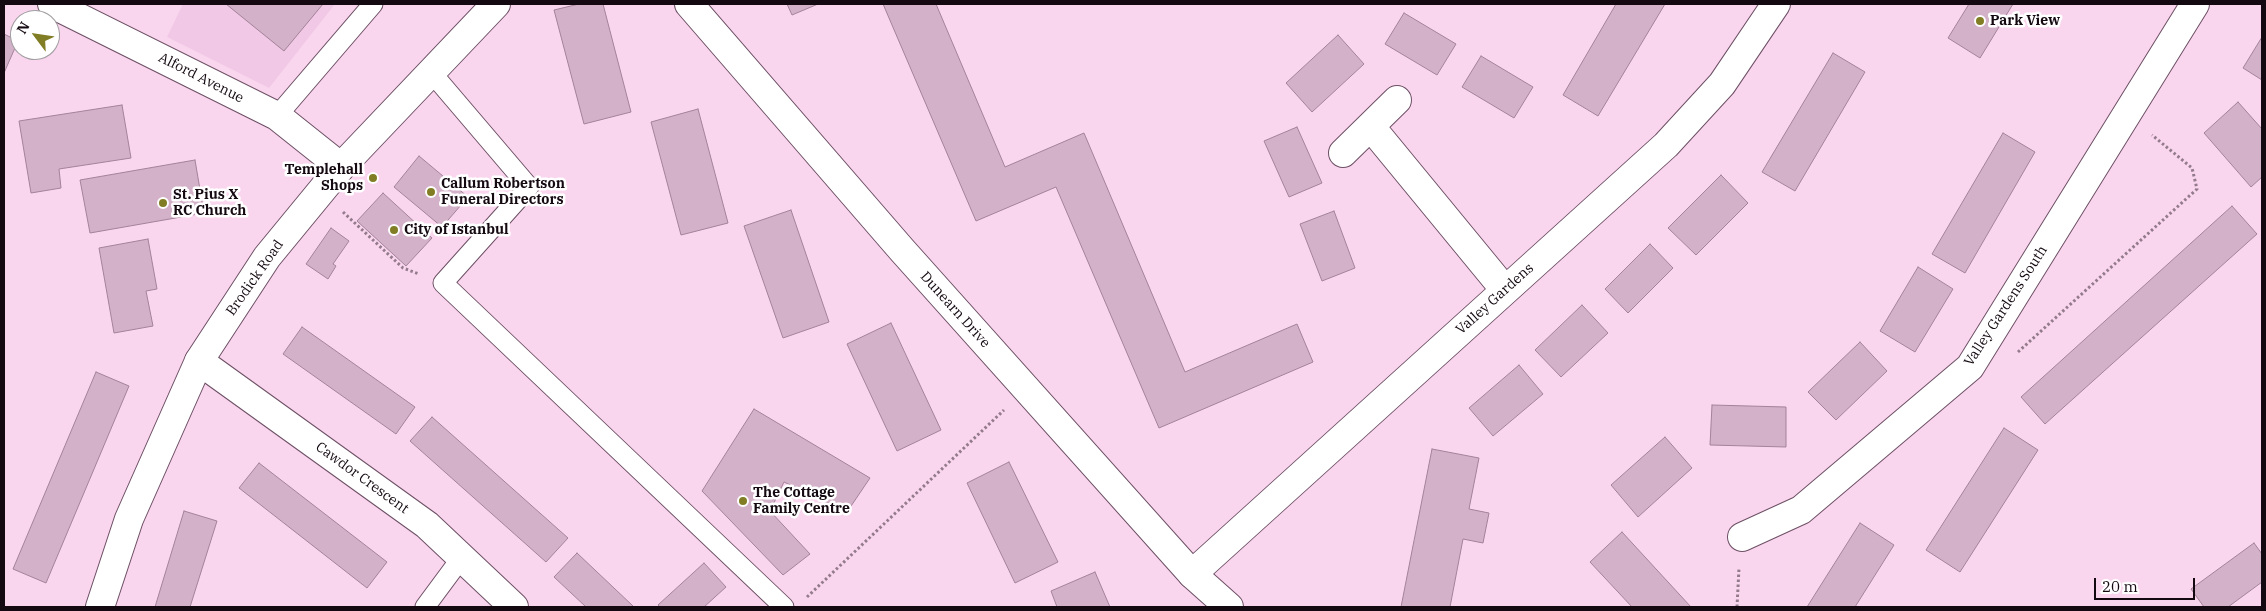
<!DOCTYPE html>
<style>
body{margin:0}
#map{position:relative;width:2266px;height:611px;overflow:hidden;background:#f9d6ee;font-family:"IBM Plex Serif",serif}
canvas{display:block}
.frame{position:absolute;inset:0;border:5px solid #140911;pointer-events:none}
.north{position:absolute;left:10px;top:10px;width:50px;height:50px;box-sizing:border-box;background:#fff;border:1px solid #a19da0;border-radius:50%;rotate:301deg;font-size:14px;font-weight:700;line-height:20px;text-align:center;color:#140911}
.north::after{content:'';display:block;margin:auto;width:18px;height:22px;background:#817d24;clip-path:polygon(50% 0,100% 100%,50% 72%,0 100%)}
.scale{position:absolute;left:2094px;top:578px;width:101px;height:22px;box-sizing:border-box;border:2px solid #140911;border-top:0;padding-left:6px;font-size:15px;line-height:18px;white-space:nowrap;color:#140911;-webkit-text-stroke:4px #fff;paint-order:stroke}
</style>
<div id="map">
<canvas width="2266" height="611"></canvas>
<div class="frame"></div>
<div class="north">N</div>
<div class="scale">20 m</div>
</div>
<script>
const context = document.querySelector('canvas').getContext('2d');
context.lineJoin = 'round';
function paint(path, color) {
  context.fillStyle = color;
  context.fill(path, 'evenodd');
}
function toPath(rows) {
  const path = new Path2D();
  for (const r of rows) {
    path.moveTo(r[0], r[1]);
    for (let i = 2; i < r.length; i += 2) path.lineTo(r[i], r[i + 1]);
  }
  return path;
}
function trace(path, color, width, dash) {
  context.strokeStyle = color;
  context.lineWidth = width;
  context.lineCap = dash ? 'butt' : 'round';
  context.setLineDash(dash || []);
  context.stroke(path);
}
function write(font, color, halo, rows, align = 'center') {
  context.font = font + ' "IBM Plex Serif",serif';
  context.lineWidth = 5;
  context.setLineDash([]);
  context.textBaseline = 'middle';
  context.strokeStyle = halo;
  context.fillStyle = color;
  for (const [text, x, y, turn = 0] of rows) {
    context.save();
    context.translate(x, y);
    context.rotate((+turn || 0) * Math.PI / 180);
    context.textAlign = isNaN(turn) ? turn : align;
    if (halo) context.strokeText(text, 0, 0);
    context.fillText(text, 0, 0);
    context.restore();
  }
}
paint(toPath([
 [183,4,335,4,269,88,167,37]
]), '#f1c8e5');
const building = toPath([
 [226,4,323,4,284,51,226,4],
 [579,4,603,4,631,112,584,124,554,10,579,4],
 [787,4,818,4,792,15,787,4],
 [883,4,936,4,1005,167,1084,133,1185,372,1297,324,1313,362,1159,428,1056,187,976,221,883,4],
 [1616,4,1665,4,1598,116,1563,95,1616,4],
 [1969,4,2013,4,1980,58,1948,38,1969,4],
 [1404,13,1456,44,1437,75,1385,44,1404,13],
 [4,34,18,41,4,73,4,34],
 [1338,35,1364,64,1312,112,1286,83,1338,35],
 [2262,37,2262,80,2243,68,2262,37],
 [1833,53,1865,72,1795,191,1762,172,1833,53],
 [1481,56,1533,87,1514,118,1462,87,1481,56],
 [2238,102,2262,129,2262,177,2251,187,2204,133,2238,102],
 [122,105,131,158,59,169,61,188,31,193,19,121,122,105],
 [698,109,728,223,681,235,651,122,698,109],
 [1297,127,1322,183,1289,197,1264,141,1297,127],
 [2003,133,2035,152,1965,273,1932,254,2003,133],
 [419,156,468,197,442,227,394,187,419,156],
 [195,160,204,213,90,233,80,180,195,160],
 [1721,175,1748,203,1696,255,1668,228,1721,175],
 [383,193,432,238,406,266,357,221,383,193],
 [2232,206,2257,234,2045,424,2021,397,2232,206],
 [791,210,829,322,783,338,744,226,791,210],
 [1334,211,1355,268,1322,281,1300,224,1334,211],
 [331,228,349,241,333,264,336,266,328,279,306,264,331,228],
 [148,239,157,289,146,291,153,326,114,333,99,248,148,239],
 [1650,244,1673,268,1628,313,1605,289,1650,244],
 [1918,267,1953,289,1915,352,1880,331,1918,267],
 [1582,305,1608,333,1561,377,1535,350,1582,305],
 [891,323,941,430,897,451,847,344,891,323],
 [302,327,415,407,396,434,283,354,302,327],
 [1860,342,1887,371,1836,420,1808,392,1860,342],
 [1519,365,1543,394,1493,436,1469,408,1519,365],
 [96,372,129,386,46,583,13,569,96,372],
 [1712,405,1786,407,1786,447,1710,445,1712,405],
 [754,409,870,478,847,512,784,482,770,511,810,554,783,575,702,491,754,409],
 [432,417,568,538,546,562,410,441,432,417],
 [2004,428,2038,450,1960,572,1926,550,2004,428],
 [1665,437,1692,468,1638,517,1611,485,1665,437],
 [1432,449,1479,458,1469,509,1489,513,1483,543,1463,539,1450,607,1401,607,1432,449],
 [1009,462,1058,562,1015,583,967,483,1009,462],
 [259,463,387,562,367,588,239,488,259,463],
 [184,511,217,521,190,607,155,607,184,511],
 [1860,523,1894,545,1855,607,1807,607,1860,523],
 [1622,532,1691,607,1632,607,1590,562,1622,532],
 [2254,543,2262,554,2262,582,2228,607,2204,607,2191,589,2254,543],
 [577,553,633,606,633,607,586,607,554,577,577,553],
 [704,563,726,587,704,607,660,607,658,605,704,563],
 [1095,572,1110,607,1057,607,1051,591,1095,572]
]);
paint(building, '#d3b1c9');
trace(building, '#a38399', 1);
const service = toPath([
 [431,72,529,187,443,283,784,607],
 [277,116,373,4],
 [425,607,462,557]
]);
const minor = toPath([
 [52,4,277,116,341,167],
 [1371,127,1505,290],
 [1343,153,1397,100],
 [199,361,427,525,514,607],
 [1742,537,1801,510,1970,367,2195,4],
 [1192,574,1229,607]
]);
const tertiary = toPath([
 [689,4,902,250,1192,574,1666,145,1722,84,1776,4],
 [100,607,129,519,199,361,267,257,341,167,496,4]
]);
trace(service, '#6d5065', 21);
trace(minor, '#6d5065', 30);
trace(tertiary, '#6d5065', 30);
trace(toPath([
 [343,212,403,268,419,274],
 [2018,352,2197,189,2192,168,2152,135],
 [807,597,1004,410],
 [1737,607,1739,568]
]), '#937b8c', 3, [2.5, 2.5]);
trace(service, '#fff', 19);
trace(minor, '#fff', 28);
trace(tertiary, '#fff', 28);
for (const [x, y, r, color] of [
 [1980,21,5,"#817d24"],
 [373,178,5,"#817d24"],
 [431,192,5,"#817d24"],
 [163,203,5,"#817d24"],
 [394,230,5,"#817d24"],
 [743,501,5,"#817d24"]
]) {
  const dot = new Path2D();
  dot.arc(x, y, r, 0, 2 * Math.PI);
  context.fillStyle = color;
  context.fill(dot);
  trace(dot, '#fff', 2);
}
write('bold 14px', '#140911', '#fff', [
 ["Park View",1990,21],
 ["Templehall",363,170,"right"],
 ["Shops",363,186,"right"],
 ["Callum Robertson",441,184],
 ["Funeral Directors",441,200],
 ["St. Pius X",173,195],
 ["RC Church",173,211],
 ["City of Istanbul",404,230],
 ["The Cottage",753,493],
 ["Family Centre",753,509]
], 'left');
write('14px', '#140911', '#fff', [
 ["Alford Avenue",201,78,27],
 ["Brodick Road",255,278,-55],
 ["Valley Gardens",1495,299,-42],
 ["Valley Gardens South",2006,306,-57],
 ["Dunearn Drive",955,310,48],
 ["Cawdor Crescent",362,478,36]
]);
</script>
